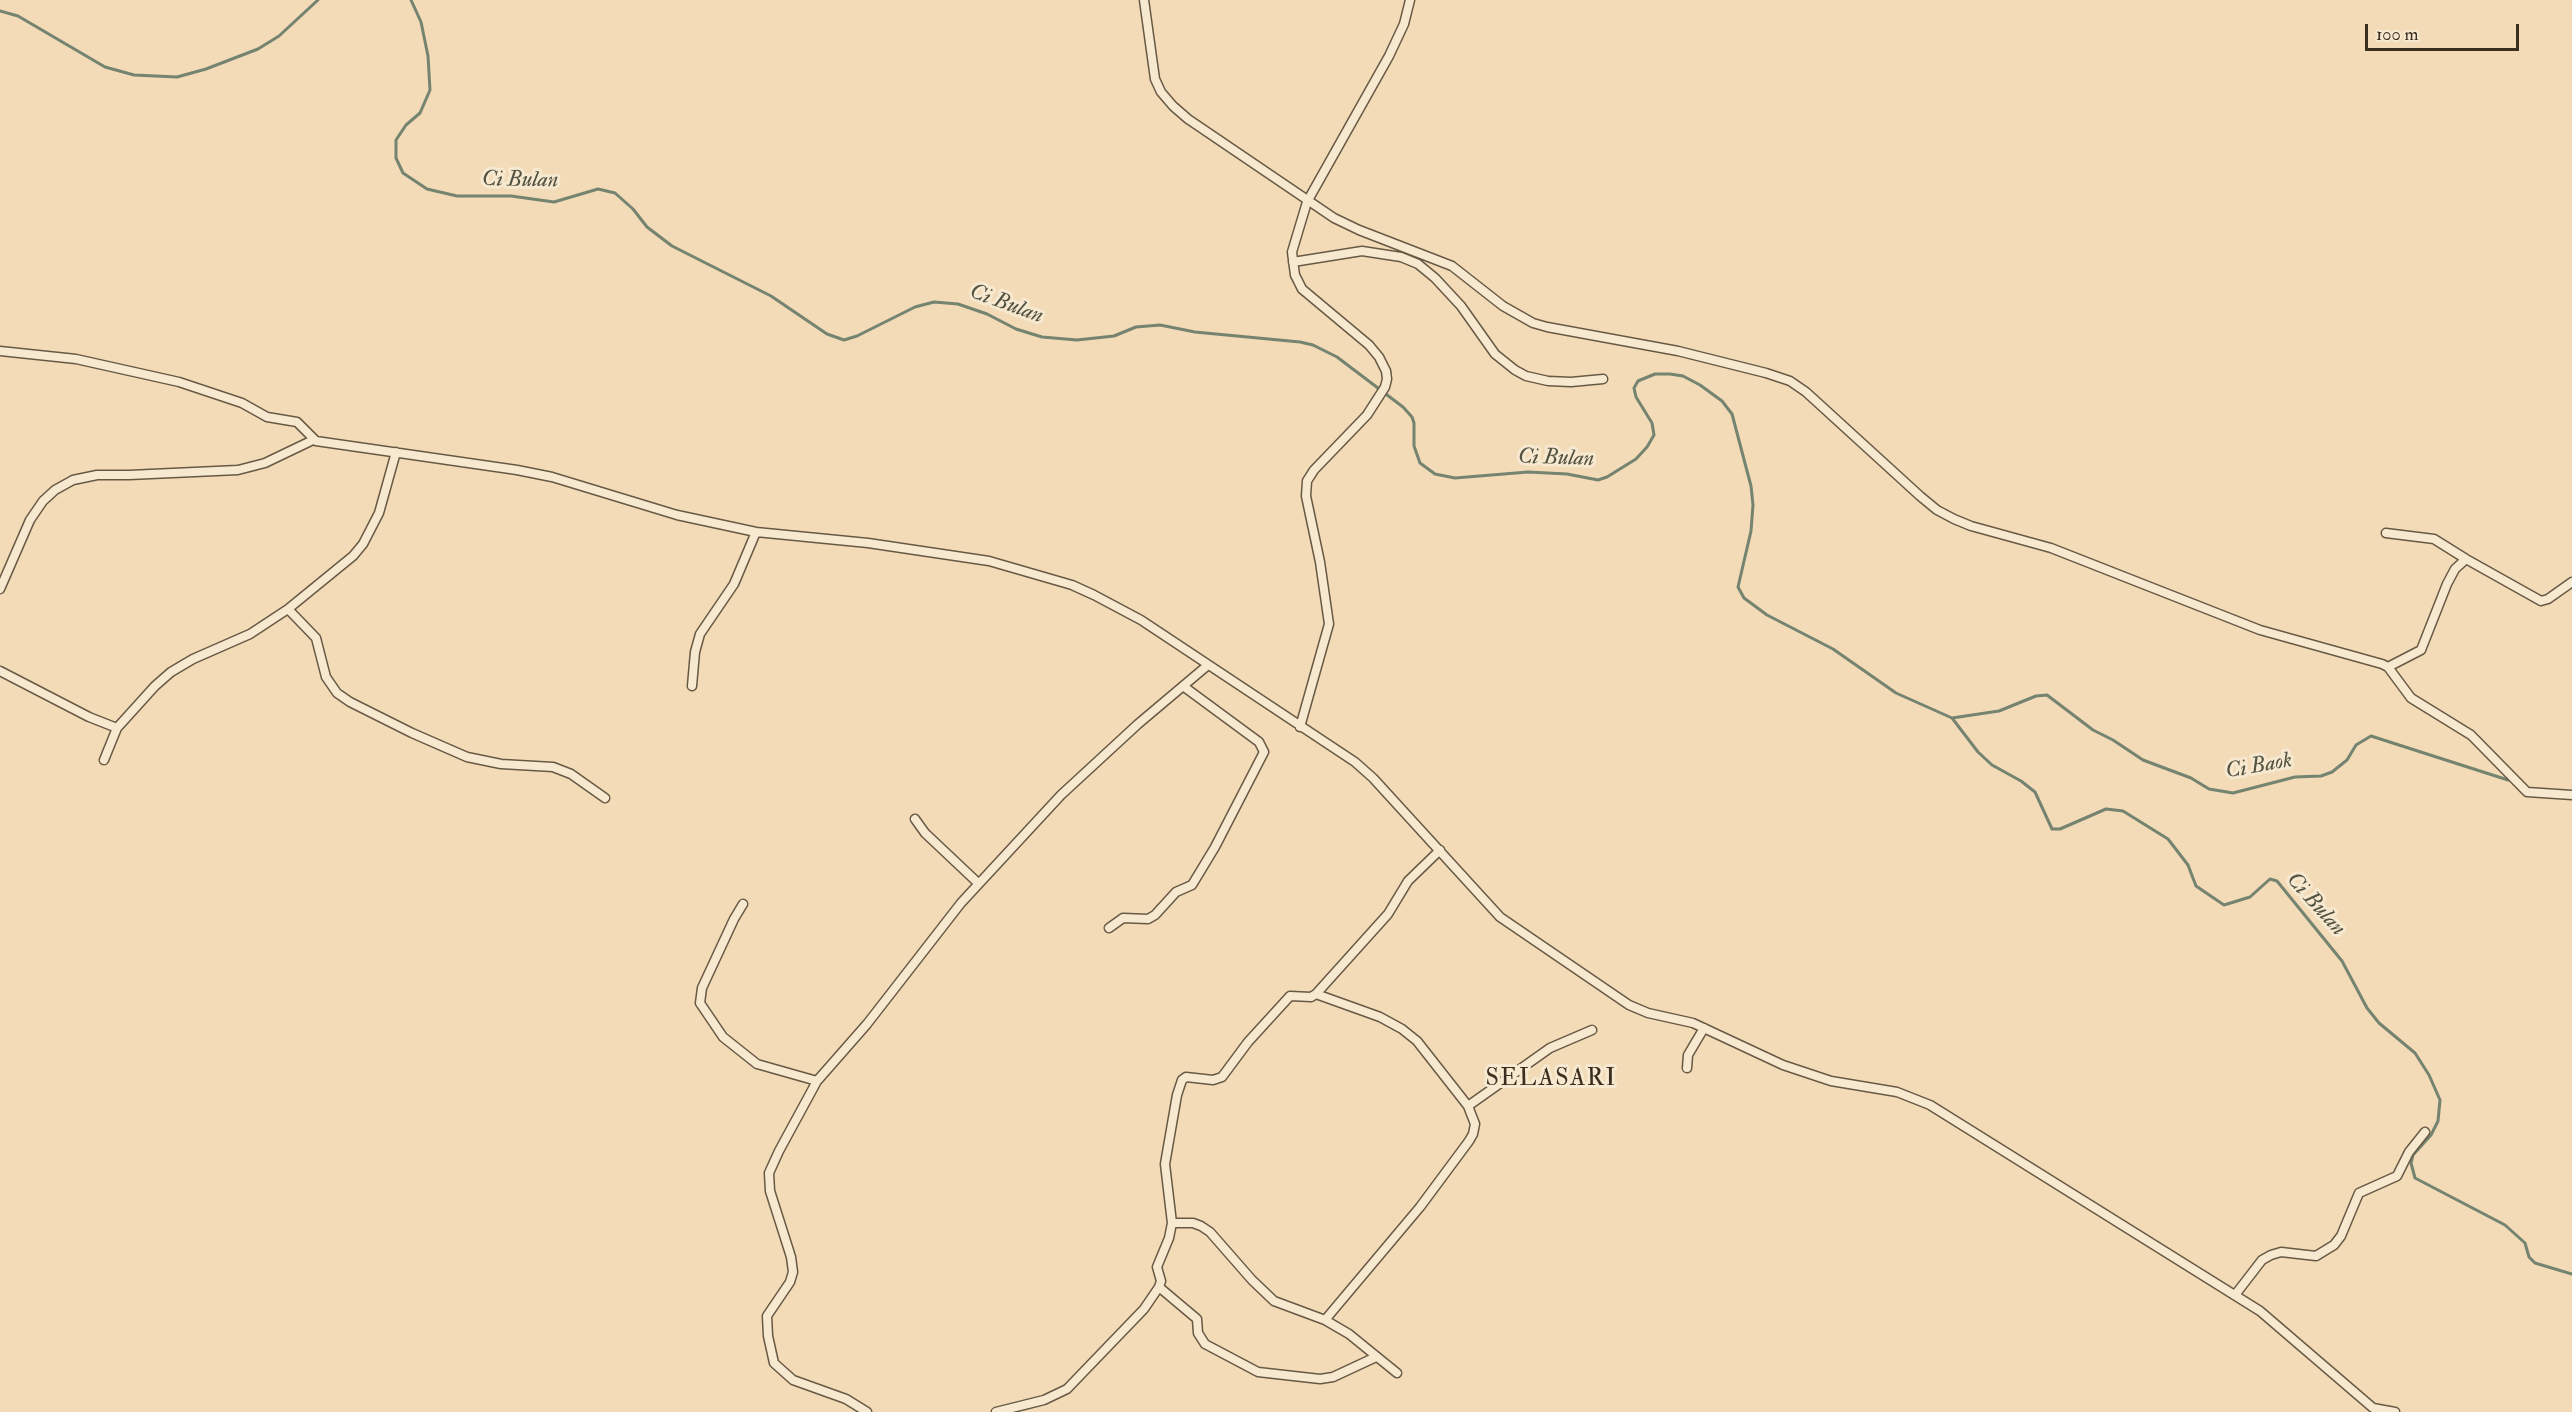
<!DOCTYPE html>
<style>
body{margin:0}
#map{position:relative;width:2572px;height:1412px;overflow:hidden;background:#f2dbb6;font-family:"IM FELL Double Pica",serif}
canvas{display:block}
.scale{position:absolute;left:2365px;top:24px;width:154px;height:27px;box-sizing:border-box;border:3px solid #3a2e1f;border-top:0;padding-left:8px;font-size:18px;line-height:21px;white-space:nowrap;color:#3a2e1f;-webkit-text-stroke:4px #f7e8d0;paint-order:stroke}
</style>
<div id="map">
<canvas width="2572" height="1412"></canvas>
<div class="scale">100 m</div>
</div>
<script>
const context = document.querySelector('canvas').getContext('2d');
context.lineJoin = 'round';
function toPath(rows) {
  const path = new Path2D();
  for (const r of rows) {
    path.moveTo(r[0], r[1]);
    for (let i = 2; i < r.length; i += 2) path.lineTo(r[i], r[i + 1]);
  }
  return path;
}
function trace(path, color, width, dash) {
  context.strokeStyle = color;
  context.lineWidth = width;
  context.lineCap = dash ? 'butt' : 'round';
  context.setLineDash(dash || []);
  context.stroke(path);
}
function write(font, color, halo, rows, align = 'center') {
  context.font = font + ' "IM FELL Double Pica",serif';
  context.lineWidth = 6;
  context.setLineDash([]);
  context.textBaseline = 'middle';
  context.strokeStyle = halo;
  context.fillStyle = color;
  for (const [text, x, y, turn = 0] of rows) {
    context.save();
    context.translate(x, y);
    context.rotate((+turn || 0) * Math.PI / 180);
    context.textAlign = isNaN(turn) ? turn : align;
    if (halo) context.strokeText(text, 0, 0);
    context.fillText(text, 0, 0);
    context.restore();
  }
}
trace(toPath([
 [411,0,421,22,428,56,430,90,420,113,406,125,396,140,396,158,403,173,427,189,457,196,511,196,554,202,598,189,615,193,633,209,647,227,672,246,771,296,827,334,844,340,857,336,915,307,934,302,958,304,987,314,1016,329,1042,337,1077,340,1114,336,1136,327,1160,325,1195,332,1300,342,1313,345,1337,357,1403,407,1412,417,1414,423,1414,446,1420,463,1435,474,1455,478,1528,472,1567,474,1598,480,1607,477,1636,459,1647,447,1654,435,1652,423,1636,397,1634,388,1638,381,1655,374,1670,374,1683,376,1700,385,1722,401,1732,414,1751,486,1753,505,1751,531,1738,587,1744,598,1767,615,1833,649,1896,693,1952,718,1978,752,1992,765,2021,781,2035,792,2052,829,2060,829,2106,809,2123,811,2168,839,2188,865,2196,886,2224,905,2250,897,2270,879,2277,881,2342,961,2367,1008,2379,1023,2415,1053,2429,1075,2440,1100,2438,1121,2431,1135,2413,1155,2411,1163,2415,1178,2505,1225,2525,1243,2529,1257,2535,1263,2572,1274],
 [0,11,18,16,105,67,134,75,177,77,206,69,258,49,279,36,318,0],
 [1952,718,1999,711,2036,696,2047,695,2093,730,2113,740,2143,760,2191,778,2209,789,2233,793,2295,777,2321,776,2332,772,2347,760,2356,745,2371,736,2508,780]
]), '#758371', 3);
const street = toPath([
 [1144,0,1155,79,1161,92,1173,106,1188,119,1334,218,1359,230,1452,266,1503,306,1533,323,1547,327,1678,351,1766,373,1790,381,1806,392,1920,496,1937,510,1954,519,1971,526,2051,548,2260,630,2382,664,2388,667,2411,698,2471,735,2527,792,2572,795],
 [1293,262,1362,251,1401,257,1418,264,1435,278,1461,306,1495,354,1515,370,1526,376,1548,381,1571,382,1603,379],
 [0,351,76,359,179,382,242,403,267,417,297,422,316,441,517,470,552,477,677,515,756,532,868,543,989,561,1072,585,1094,595,1141,620,1355,762,1373,778,1500,917,1629,1005,1648,1013,1693,1023,1783,1065,1831,1081,1897,1092,1930,1105,2260,1311,2373,1408,2395,1412],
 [2386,533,2434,539,2466,559],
 [0,589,30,520,43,501,55,490,73,480,97,475,129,475,238,470,265,463,313,440],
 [288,609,316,638,326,677,337,693,350,702,412,733,467,757,501,764,553,767,571,774,605,798],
 [2388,667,2421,650,2447,584,2455,569,2466,559,2541,601,2548,599,2572,582],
 [0,671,89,717,117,728,104,760],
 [692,686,695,652,700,634,734,584,756,532],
 [1300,727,1329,624,1320,562,1306,496,1307,481,1314,470,1367,415,1385,387,1387,379,1386,371,1379,357,1369,345,1302,289,1295,275,1292,252,1307,202,1389,56,1404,24,1410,0],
 [117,728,155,686,171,672,193,659,250,634,288,609,353,556,363,544,379,513,396,452],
 [915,819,925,833,978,883],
 [743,904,734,919,702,988,700,1003,723,1037,757,1064,817,1081],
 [1109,928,1123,918,1148,919,1155,915,1176,892,1192,885,1215,847,1264,752,1259,742,1183,686],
 [1316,994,1380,1017,1402,1029,1417,1041,1468,1106,1475,1124,1473,1134,1469,1141,1420,1207,1325,1320],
 [1687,1068,1688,1055,1704,1028],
 [1468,1106,1550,1048,1592,1030],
 [1172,1223,1193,1223,1201,1226,1210,1232,1252,1280,1274,1301,1325,1320,1349,1334,1397,1373],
 [1159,1287,1197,1319,1198,1333,1205,1344,1258,1372,1320,1379,1333,1377,1376,1357],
 [2235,1295,2262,1260,2271,1255,2281,1252,2316,1256,2334,1245,2341,1236,2359,1193,2397,1176,2409,1152,2425,1132],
 [867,1412,846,1399,793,1380,774,1363,768,1336,767,1316,790,1282,793,1272,791,1257,770,1191,769,1173,779,1151,817,1081,867,1024,961,903,1061,795,1138,724,1208,665],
 [996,1412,1044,1400,1067,1389,1144,1309,1159,1287,1161,1281,1157,1267,1169,1238,1172,1223,1165,1164,1177,1095,1182,1080,1186,1077,1213,1080,1222,1077,1248,1042,1290,996,1311,997,1316,994,1388,914,1408,881,1440,850]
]);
trace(street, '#685945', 11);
trace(street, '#f7e8d0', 8);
write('italic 22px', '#525241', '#f7e8d0', [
 ["Ci Bulan",520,181,1],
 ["Ci Bulan",1006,305,20],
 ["Ci Bulan",1556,459,2],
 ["Ci Baok",2259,767,-10],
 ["Ci Bulan",2315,905,48]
]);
context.letterSpacing = '1.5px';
write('24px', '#3a2e1f', '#f7e8d0', [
 ["SELASARI",1551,1080]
]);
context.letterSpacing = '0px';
</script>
